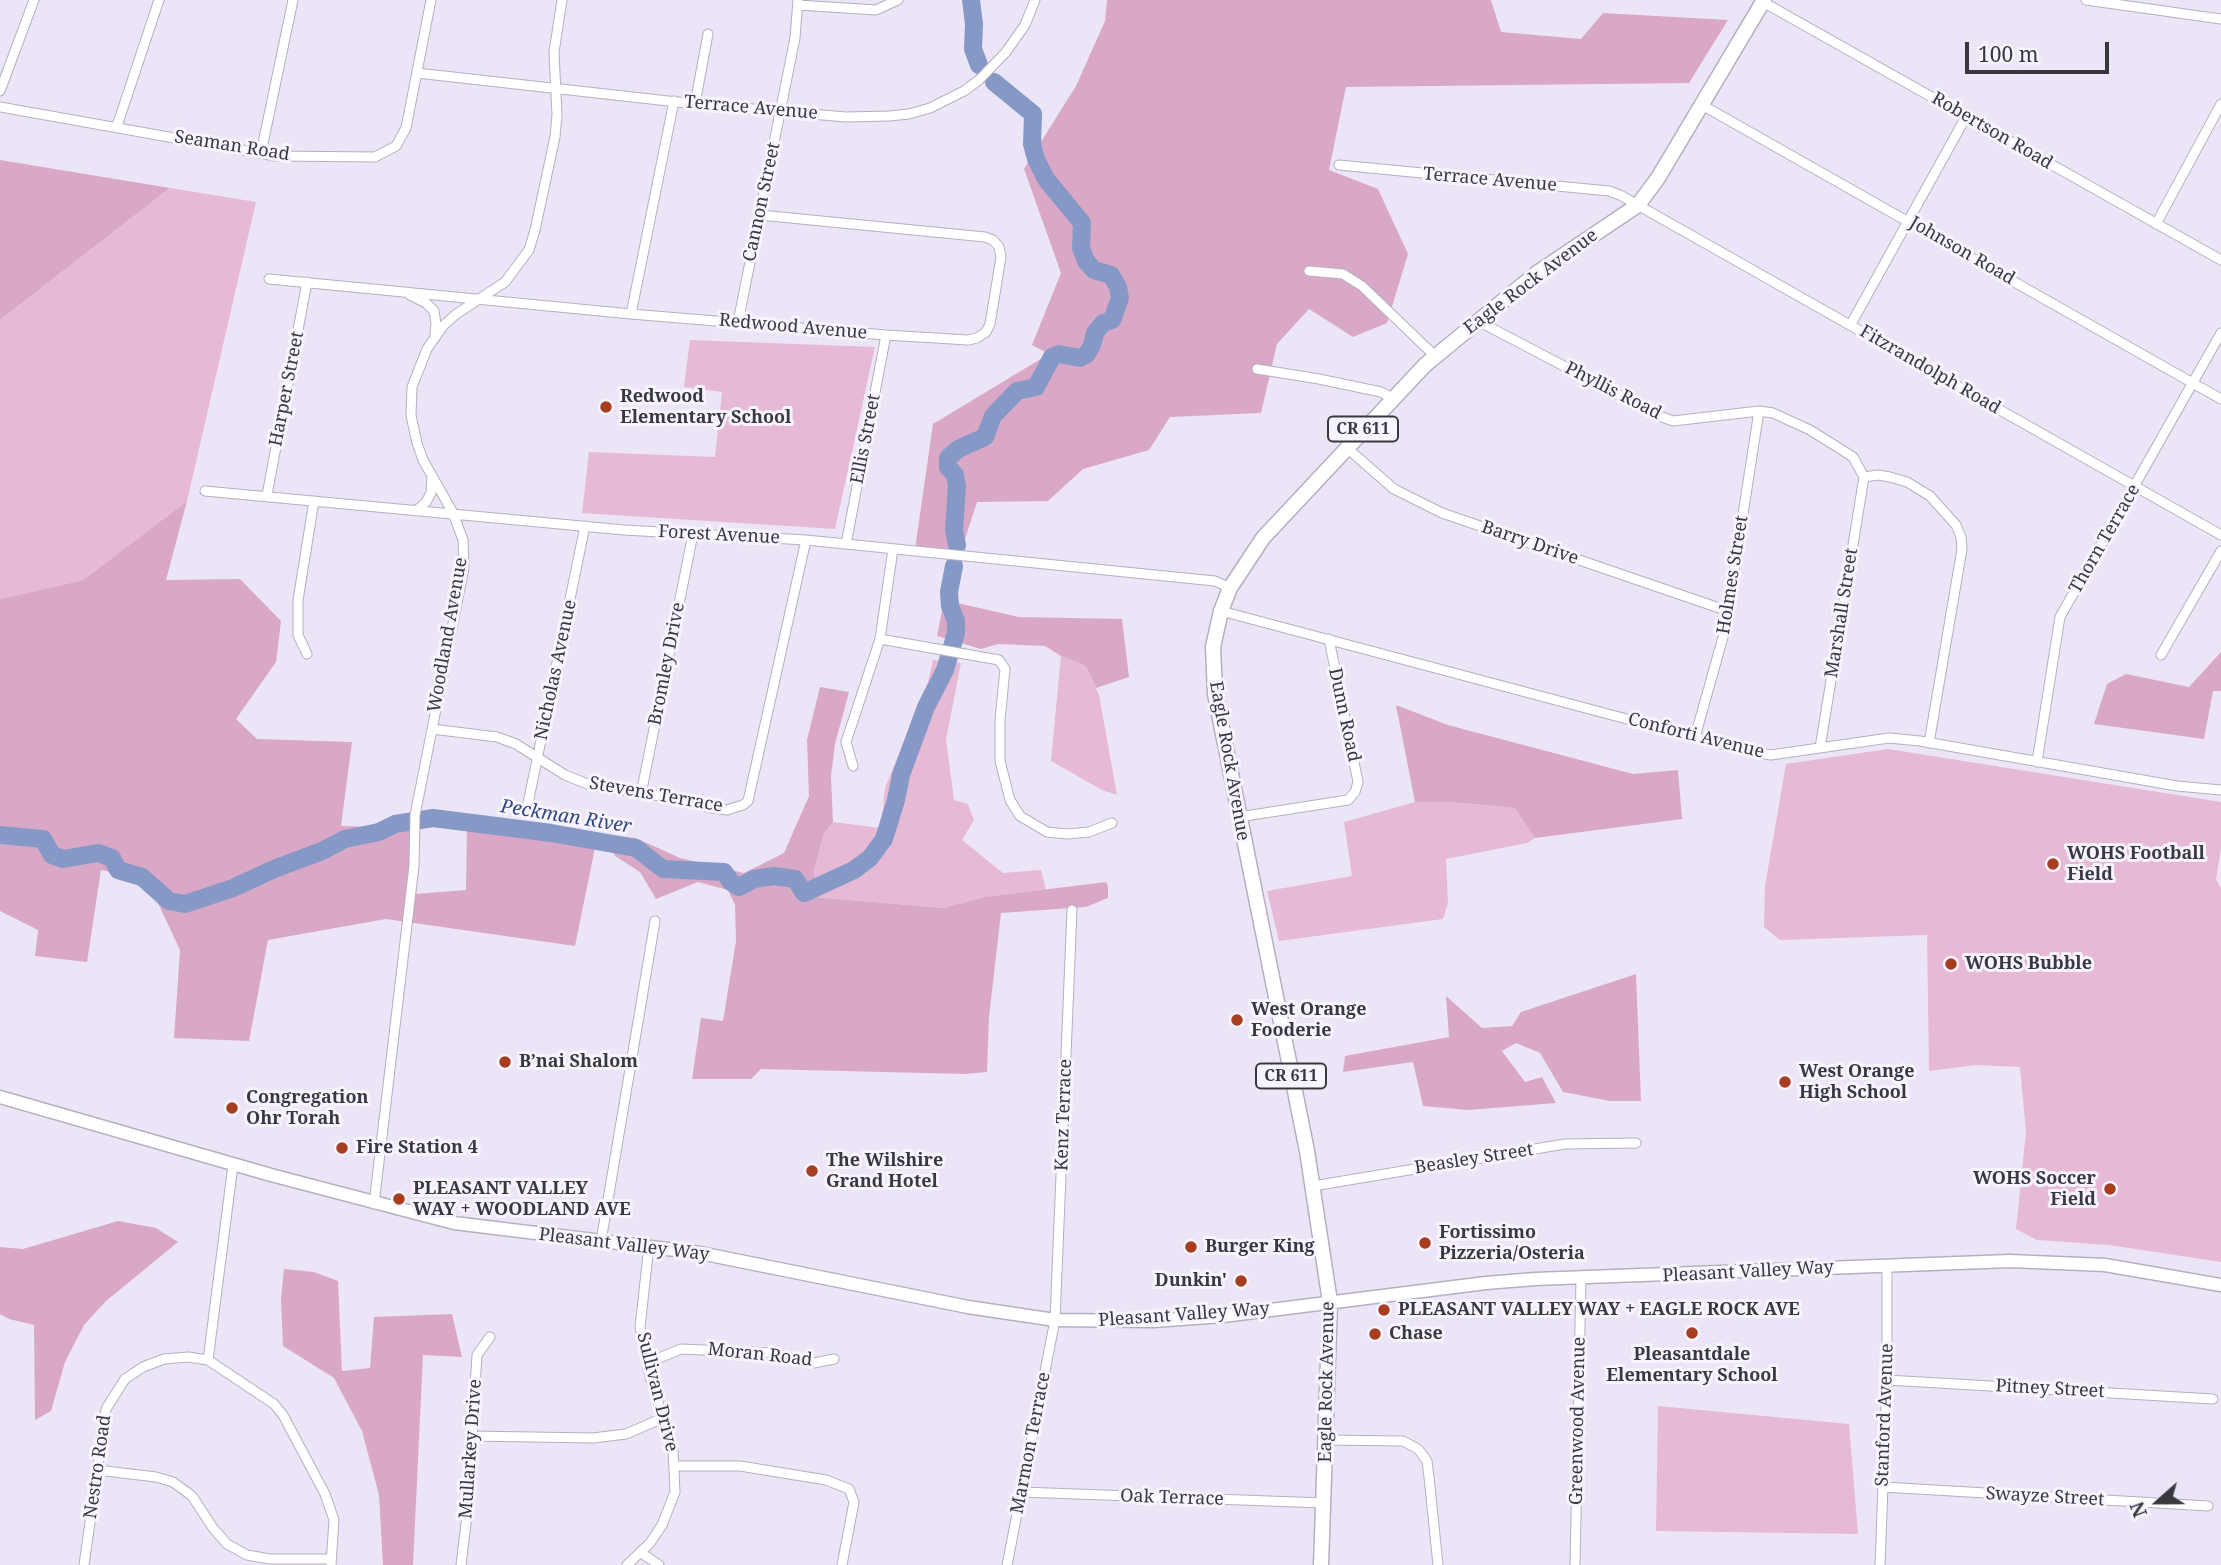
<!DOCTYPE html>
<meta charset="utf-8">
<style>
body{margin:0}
#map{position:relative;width:2221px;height:1565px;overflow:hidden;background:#ece5f7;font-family:"Noto Serif",serif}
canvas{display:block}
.north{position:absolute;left:2123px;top:1467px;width:70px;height:70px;-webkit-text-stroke:5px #f8f4ff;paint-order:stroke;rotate:249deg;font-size:19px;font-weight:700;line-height:28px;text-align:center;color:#3a383f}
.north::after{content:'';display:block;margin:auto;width:24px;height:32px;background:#3a383f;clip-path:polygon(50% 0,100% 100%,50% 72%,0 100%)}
.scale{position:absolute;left:1965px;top:42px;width:144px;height:32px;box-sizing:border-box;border:4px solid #3a383f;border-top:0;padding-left:9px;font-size:21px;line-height:24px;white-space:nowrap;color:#3a383f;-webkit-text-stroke:5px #f8f4ff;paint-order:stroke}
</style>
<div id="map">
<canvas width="2221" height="1565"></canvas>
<div class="north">N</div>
<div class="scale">100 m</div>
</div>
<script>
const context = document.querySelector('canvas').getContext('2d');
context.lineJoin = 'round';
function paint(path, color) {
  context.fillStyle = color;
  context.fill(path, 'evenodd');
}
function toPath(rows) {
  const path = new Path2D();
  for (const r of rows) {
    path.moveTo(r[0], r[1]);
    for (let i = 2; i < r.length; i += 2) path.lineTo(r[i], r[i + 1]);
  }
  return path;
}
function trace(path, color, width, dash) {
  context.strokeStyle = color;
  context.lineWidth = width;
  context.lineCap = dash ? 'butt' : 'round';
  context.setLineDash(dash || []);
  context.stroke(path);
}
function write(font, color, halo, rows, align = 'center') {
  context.font = font + ' "Noto Serif",serif';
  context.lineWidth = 6;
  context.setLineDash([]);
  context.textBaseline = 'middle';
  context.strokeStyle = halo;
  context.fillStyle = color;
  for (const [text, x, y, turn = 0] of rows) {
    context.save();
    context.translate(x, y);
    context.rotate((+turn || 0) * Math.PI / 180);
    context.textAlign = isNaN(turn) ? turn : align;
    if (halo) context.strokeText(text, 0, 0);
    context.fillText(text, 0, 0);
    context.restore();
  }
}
paint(toPath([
 [170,188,256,202,187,501,83,580,0,599,0,320],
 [690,340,875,347,835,529,582,513,589,452,715,457,722,392,684,387],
 [1061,656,1086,666,1099,695,1117,795,1102,790,1051,761],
 [933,660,961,663,946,739,954,800,968,804,974,820,962,840,1003,873,1041,870,1046,890,984,897,943,908,815,897,814,871,824,833,833,822,881,828,885,788,928,682],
 [1888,749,2221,802,2221,848,2216,880,2221,888,2221,1262,2109,1245,2037,1240,2016,1229,2026,1132,2020,1067,1976,1065,1929,1071,1927,935,1780,940,1764,927,1765,886,1786,764],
 [1415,802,1450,802,1516,808,1535,838,1527,843,1446,859,1448,903,1443,919,1279,941,1267,891,1352,876,1344,822],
 [1658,1406,1849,1424,1858,1534,1656,1531]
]), '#e6bad5');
paint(toPath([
 [1107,0,1491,0,1501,32,1581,39,1603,13,1728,20,1689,83,1346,87,1329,170,1378,189,1408,254,1387,323,1353,337,1309,309,1277,344,1261,413,1170,417,1149,450,1083,469,1048,501,977,502,960,554,915,549,933,424,1049,354,1032,345,1061,273,1024,169,1076,86,1105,21],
 [0,160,170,188,0,320],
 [187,501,166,580,240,579,281,621,276,662,236,719,257,739,352,742,341,826,416,828,415,894,466,890,467,822,597,838,575,946,386,919,268,940,249,1041,174,1038,180,950,147,880,101,870,87,962,35,956,38,930,0,911,0,599,83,580],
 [944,600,1019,617,1122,619,1129,677,1096,688,1086,666,1061,656,1045,646,998,644,981,649,937,636],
 [2221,652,2221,691,2213,691,2204,739,2094,724,2107,684,2126,674,2189,687],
 [820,687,849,692,835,744,831,776,833,822,824,833,814,871,815,897,943,908,984,897,1106,882,1108,886,1108,898,1086,907,1001,913,989,1017,987,1072,965,1074,761,1069,751,1079,692,1079,701,1018,723,1021,736,941,735,905,728,890,698,882,656,899,640,872,615,856,604,835,636,838,680,858,744,873,784,853,809,796,807,740],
 [1396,705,1448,725,1633,774,1678,770,1682,819,1535,838,1515,808,1450,802,1415,802],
 [1636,974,1641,1101,1610,1101,1563,1092,1540,1053,1516,1043,1502,1051,1525,1082,1542,1077,1556,1103,1468,1110,1423,1106,1413,1062,1343,1072,1345,1056,1449,1037,1446,996,1482,1028,1512,1026,1521,1012],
 [118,1221,156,1228,178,1242,106,1301,84,1325,65,1362,51,1411,35,1420,34,1325,9,1319,0,1314,0,1247,23,1249],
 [284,1269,314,1272,338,1281,342,1371,370,1368,374,1317,452,1314,462,1357,423,1355,413,1565,383,1565,379,1495,362,1431,334,1378,283,1346,281,1299]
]), '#daa8c7');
trace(toPath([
 [971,0,974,24,973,49,979,65],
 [957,545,954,530,957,486,955,475,948,467,948,458,958,449,985,437,993,416,1017,391,1036,387,1052,357,1059,354,1080,358,1087,354,1092,345,1095,333,1103,323,1112,320,1120,298,1118,287,1111,275,1094,270,1086,261,1081,248,1082,223,1046,179,1036,159,1032,144,1033,114,994,82],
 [0,835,43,839,52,855,63,859,98,853,112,858,118,870,142,877,169,901,185,904,233,888,274,869,322,851,345,839,379,832,395,824,433,818,551,833,636,848,663,869,724,872,731,882,739,887,754,879,774,876,795,879,804,893,854,870,870,858,884,839,896,800,901,775,926,707,945,670,956,633,956,621,950,606,949,592,954,566]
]), '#8598c6', 18);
const minor = toPath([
 [2086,0,2221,19],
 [1763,2,2221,260],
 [798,5,876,10,898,0],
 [417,73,695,104,846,117,889,116,909,114,930,108,964,91,979,80,1006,52,1025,25,1035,0],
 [0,91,34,0],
 [695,104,708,34],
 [1702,105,2221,399],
 [0,107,275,156,375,157,396,146,406,128,431,0],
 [117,126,159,0],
 [261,153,293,0],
 [1339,165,1609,191,1620,195,2221,535],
 [2156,224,2221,104],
 [1309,271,1343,274,1362,286,1435,356],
 [269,279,631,314,886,335,968,340,977,338,986,332,990,324,1001,257,999,247,993,240,985,237,760,215],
 [410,295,426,303,434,311,436,324,435,334],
 [631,314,674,101],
 [1478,321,1659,416,1673,421,1759,411,1773,413,1810,430,1842,450,1853,457,1864,477],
 [738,322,795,38,798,0],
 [1851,324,1967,115],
 [1257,369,1319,379,1381,392,1392,398],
 [1347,448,1394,489,1442,513,1728,611],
 [1864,477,1878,475,1890,477,1907,482,1930,496,1956,525,1961,537,1962,549,1929,743],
 [205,491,624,530,806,540,1215,581,1230,588],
 [267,495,307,282],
 [417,510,426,502,431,493,432,477],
 [846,544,886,335],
 [1221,611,1747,751,1771,755,1889,738,1920,741,2177,786,2221,790],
 [880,639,999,660,1005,669,1000,720,1000,761,1010,800,1020,816,1047,832,1067,834,1089,832,1112,823],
 [307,654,298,635,298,600,314,501],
 [2161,655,2221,551],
 [432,729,497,737,516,744,565,775,590,785,679,799,711,808,727,810,743,805,748,801,806,540],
 [1695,737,1725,630,1759,411],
 [1820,748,1864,477],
 [2037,762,2060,617,2221,333],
 [853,766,846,742,880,639,893,549],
 [641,794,693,534],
 [526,813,585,526],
 [1239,817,1348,800,1355,792,1358,782,1329,639],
 [1313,1186,1565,1144,1636,1143],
 [374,1204,414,866,415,815,464,568,463,540,453,513,423,460,417,443,411,416,412,387,427,349,443,326,455,315,505,282,529,250,535,230,555,137,557,115,554,52,562,0],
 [601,1241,655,921],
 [208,1360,233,1165],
 [647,1363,681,1349,772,1353,814,1363,834,1359],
 [1887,1380,2213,1399],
 [470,1436,593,1438,626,1434,663,1418],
 [1327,1440,1403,1441,1418,1449,1427,1461,1429,1477,1438,1565],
 [675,1466,740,1466,826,1480,849,1489,854,1502,842,1565],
 [97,1470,156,1477,173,1482,192,1496,213,1528,227,1544,247,1555,270,1559,331,1559],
 [1883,1487,2208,1506],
 [1021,1492,1324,1503],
 [640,1552,659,1565],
 [84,1565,106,1409,125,1379,143,1367,164,1359,188,1357,208,1360,274,1404,283,1415,325,1494,334,1520,331,1565],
 [461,1565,467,1515,477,1355,490,1337],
 [627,1565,650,1543,662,1525,675,1492,673,1449,650,1377,640,1327,649,1246],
 [1007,1565,1055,1320,1072,910],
 [1575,1565,1581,1277],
 [1880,1565,1887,1380,1887,1266]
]);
const secondary = toPath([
 [0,1097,271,1175,454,1223,700,1253,968,1307,1055,1320,1153,1321,1223,1316,1486,1283,1535,1279,2010,1261,2105,1265,2221,1285]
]);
const primary = toPath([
 [1321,1565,1330,1302,1307,1151,1215,694,1213,647,1221,611,1230,588,1263,538,1425,365,1537,273,1638,205,1658,178,1764,0]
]);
trace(minor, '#b6afc0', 11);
trace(secondary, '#b6afc0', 15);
trace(primary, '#b6afc0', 17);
trace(minor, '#fff', 9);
trace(secondary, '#fff', 12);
trace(primary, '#fff', 14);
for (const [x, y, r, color] of [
 [606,407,7,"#a63e1f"],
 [2053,864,7,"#a63e1f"],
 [1951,964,7,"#a63e1f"],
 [1237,1020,7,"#a63e1f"],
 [505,1062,7,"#a63e1f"],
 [1785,1082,7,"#a63e1f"],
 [232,1108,7,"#a63e1f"],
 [342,1148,7,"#a63e1f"],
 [812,1171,7,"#a63e1f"],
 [2110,1189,7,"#a63e1f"],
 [399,1199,7,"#a63e1f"],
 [1425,1243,7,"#a63e1f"],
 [1191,1247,7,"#a63e1f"],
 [1241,1281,7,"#a63e1f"],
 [1384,1310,7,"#a63e1f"],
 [1692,1333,7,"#a63e1f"],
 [1375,1334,7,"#a63e1f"]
]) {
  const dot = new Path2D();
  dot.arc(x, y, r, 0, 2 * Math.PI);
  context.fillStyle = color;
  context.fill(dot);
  trace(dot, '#f8f4ff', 2.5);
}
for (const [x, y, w] of [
 [1363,429,70],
 [1291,1076,70]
]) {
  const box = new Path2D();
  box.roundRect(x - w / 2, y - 12.5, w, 25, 5);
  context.fillStyle = '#f8f4ff';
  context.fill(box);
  trace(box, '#3a383f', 2);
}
write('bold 16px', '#3a383f', null, [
 ["CR 611",1363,429],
 ["CR 611",1291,1076]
]);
write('18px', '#3a383f', '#f8f4ff', [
 ["Terrace Avenue",751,108,5],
 ["Robertson Road",1992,131,30],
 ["Seaman Road",232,146,9],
 ["Terrace Avenue",1490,180,5],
 ["Cannon Street",762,202,-78],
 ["Johnson Road",1962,251,30],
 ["Eagle Rock Avenue",1531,282,-37],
 ["Redwood Avenue",793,327,5],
 ["Fitzrandolph Road",1930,370,30],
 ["Harper Street",287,389,-79],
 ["Phyllis Road",1613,391,27],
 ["Ellis Street",866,439,-79],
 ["Forest Avenue",719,535,3],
 ["Thorn Terrace",2105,539,-60],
 ["Barry Drive",1530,543,19],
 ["Holmes Street",1733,575,-81],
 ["Marshall Street",1842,613,-81],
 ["Woodland Avenue",448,635,-80],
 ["Bromley Drive",667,664,-79],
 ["Nicholas Avenue",556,670,-78],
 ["Dunn Road",1344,715,78],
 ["Conforti Avenue",1696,736,14],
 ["Eagle Rock Avenue",1229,761,80],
 ["Stevens Terrace",656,795,10],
 ["Kenz Terrace",1064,1115,-88],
 ["Beasley Street",1474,1159,-9],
 ["Pleasant Valley Way",624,1245,7],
 ["Pleasant Valley Way",1748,1272,-3],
 ["Pleasant Valley Way",1184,1315,-4],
 ["Moran Road",760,1355,6],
 ["Eagle Rock Avenue",1327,1382,-89],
 ["Pitney Street",2050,1389,3],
 ["Sullivan Drive",657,1392,76],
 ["Stanford Avenue",1885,1415,-88],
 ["Greenwood Avenue",1578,1421,-89],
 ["Marmon Terrace",1031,1443,-79],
 ["Mullarkey Drive",471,1449,-86],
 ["Nestro Road",98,1467,-82],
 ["Swayze Street",2045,1497,3],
 ["Oak Terrace",1172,1498,2]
]);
write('bold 18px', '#3a383f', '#f8f4ff', [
 ["Redwood",620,397],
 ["Elementary School",620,418],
 ["WOHS Football",2067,854],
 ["Field",2067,875],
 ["WOHS Bubble",1965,964],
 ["West Orange",1251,1010],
 ["Fooderie",1251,1031],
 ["B’nai Shalom",519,1062],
 ["West Orange",1799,1072],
 ["High School",1799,1093],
 ["Congregation",246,1098],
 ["Ohr Torah",246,1119],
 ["Fire Station 4",356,1148],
 ["The Wilshire",826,1161],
 ["Grand Hotel",826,1182],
 ["WOHS Soccer",2096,1179,"right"],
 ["Field",2096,1200,"right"],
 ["PLEASANT VALLEY",413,1189],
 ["WAY + WOODLAND AVE",413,1210],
 ["Fortissimo",1439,1233],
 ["Pizzeria/Osteria",1439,1254],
 ["Burger King",1205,1247],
 ["Dunkin'",1227,1281,"right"],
 ["PLEASANT VALLEY WAY + EAGLE ROCK AVE",1398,1310],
 ["Chase",1389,1334],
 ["Pleasantdale",1692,1355,"center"],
 ["Elementary School",1692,1376,"center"]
], 'left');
write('italic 19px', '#314781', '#f8f4ff', [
 ["Peckman River",566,817,9]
]);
</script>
